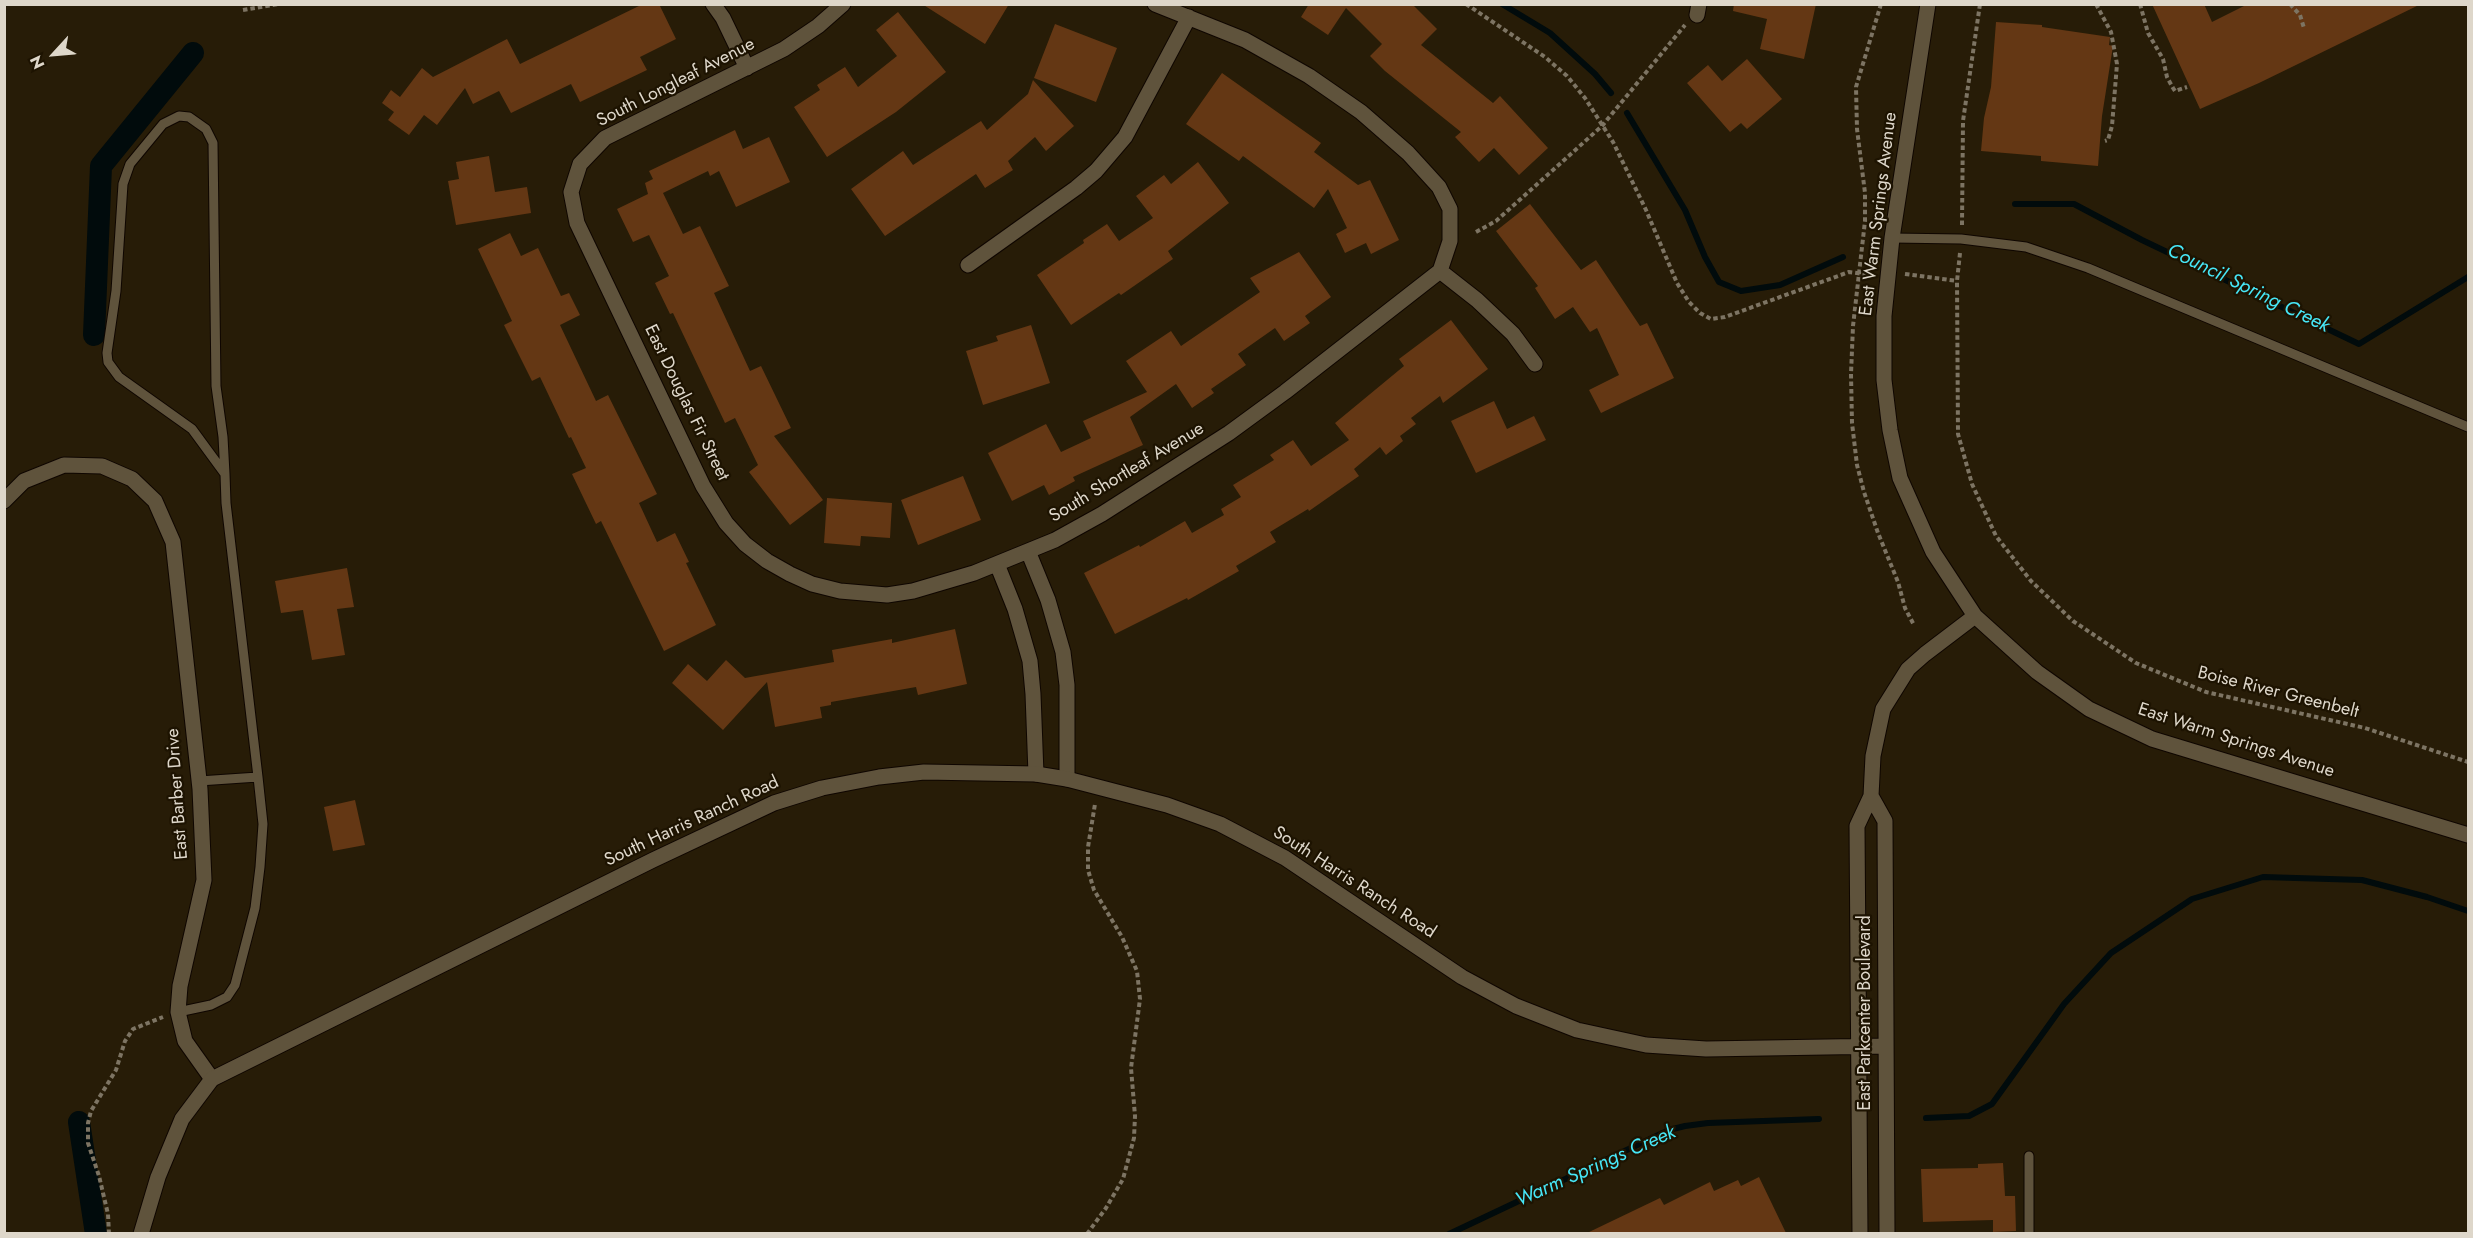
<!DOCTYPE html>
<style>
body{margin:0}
#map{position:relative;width:2473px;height:1238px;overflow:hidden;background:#271c07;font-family:Jost,sans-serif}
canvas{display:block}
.frame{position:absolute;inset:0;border:6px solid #ded7ca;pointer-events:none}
.north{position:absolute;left:24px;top:24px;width:60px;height:60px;-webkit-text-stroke:4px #1d1301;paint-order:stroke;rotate:244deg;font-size:16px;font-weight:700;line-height:24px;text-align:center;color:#ded7ca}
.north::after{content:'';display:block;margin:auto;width:21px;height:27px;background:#ded7ca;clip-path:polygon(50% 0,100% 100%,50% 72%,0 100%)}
</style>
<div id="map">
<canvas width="2473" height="1238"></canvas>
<div class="frame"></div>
<div class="north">N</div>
</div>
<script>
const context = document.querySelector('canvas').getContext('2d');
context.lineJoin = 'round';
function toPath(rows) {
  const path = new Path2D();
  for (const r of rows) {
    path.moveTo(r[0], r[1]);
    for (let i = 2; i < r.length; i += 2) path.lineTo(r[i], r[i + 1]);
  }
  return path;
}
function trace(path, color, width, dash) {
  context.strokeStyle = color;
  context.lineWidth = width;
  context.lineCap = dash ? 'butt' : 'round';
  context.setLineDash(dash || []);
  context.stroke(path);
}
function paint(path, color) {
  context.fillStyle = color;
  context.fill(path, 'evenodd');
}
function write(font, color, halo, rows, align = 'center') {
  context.font = font + ' Jost,sans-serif';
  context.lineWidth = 4.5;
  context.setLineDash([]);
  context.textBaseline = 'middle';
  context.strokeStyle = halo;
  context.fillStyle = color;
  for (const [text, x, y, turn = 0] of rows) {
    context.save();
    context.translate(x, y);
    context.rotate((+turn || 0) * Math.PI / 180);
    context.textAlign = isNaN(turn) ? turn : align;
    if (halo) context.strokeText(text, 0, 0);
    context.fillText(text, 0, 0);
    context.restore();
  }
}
trace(toPath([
 [1502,4,1550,33,1595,74,1611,93],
 [1627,113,1685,210,1705,257,1719,282,1741,291,1780,285,1843,257],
 [2015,204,2074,204,2142,240,2359,344,2468,277],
 [1926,1118,1969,1116,1992,1104,2064,1004,2111,953,2192,899,2263,877,2362,880,2427,897,2468,911],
 [1449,1234,1669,1130,1685,1126,1708,1123,1819,1119]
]), '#010b0c', 6);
trace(toPath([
 [94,335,101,166,193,53],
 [79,1122,96,1234]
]), '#010b0c', 22);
paint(toPath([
 [643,4,659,4,676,39,640,57,647,70,580,102,571,84,511,113,499,91,473,104,465,88,437,125,424,115,409,135,388,120,394,112,382,103,391,90,400,97,422,68,433,77,507,39,520,64],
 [922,4,1009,4,985,44],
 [1309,4,1412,4,1437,29,1421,45,1493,103,1500,96,1548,148,1519,175,1494,148,1479,162,1455,137,1461,132,1385,71,1370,56,1382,44,1346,8,1328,35,1301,17],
 [1734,4,1816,4,1804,59,1760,49,1767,19,1733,11],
 [2152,4,2204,4,2212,22,2248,4,2421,4,2259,83,2200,109],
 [898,12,946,72,896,112,827,157,794,107,820,90,817,85,845,67,858,87,897,56,876,30],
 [1996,22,2042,25,2042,27,2110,37,2109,45,2113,46,2102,116,2098,166,2041,161,2041,156,1981,151,1984,118,1991,87],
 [1055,24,1117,48,1096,102,1034,78],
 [1747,59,1782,99,1747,129,1741,123,1730,132,1687,83,1708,65,1722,81],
 [1222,73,1321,143,1314,152,1358,185,1370,180,1399,240,1371,254,1366,243,1345,253,1336,234,1347,228,1328,189,1314,208,1243,156,1239,161,1186,124],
 [1033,80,1074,126,1046,151,1035,137,1008,161,1013,170,985,188,976,174,885,236,851,189,903,151,913,165,981,121,987,130,1028,94],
 [735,130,743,149,769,137,790,182,736,207,719,171,710,176,708,171,663,193,683,234,700,226,729,286,714,293,750,371,761,366,791,428,774,436,823,500,790,525,749,472,758,465,735,418,725,423,673,313,670,314,655,283,669,276,649,235,633,242,617,209,648,194,645,183,653,179,649,171],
 [489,156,495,192,527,187,531,213,456,225,448,181,459,179,456,162],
 [1198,162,1229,203,1168,251,1173,259,1121,295,1119,293,1071,325,1037,275,1084,243,1083,240,1107,224,1119,241,1153,218,1136,196,1164,175,1171,184],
 [1530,204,1581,270,1596,260,1640,326,1647,323,1674,378,1601,413,1589,390,1619,375,1597,328,1590,332,1573,307,1555,319,1535,288,1538,286,1496,231],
 [510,233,521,256,538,248,561,296,569,293,580,315,560,325,596,401,608,395,657,494,639,503,657,542,675,533,689,562,686,563,716,625,664,651,601,521,596,524,572,474,586,468,571,437,569,438,540,377,532,381,504,325,512,321,478,249],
 [1299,252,1331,297,1305,316,1310,323,1284,341,1275,328,1238,354,1246,365,1211,389,1214,393,1192,408,1176,384,1130,417,1143,445,1073,477,1075,481,1049,495,1044,485,1012,501,988,453,1046,424,1061,452,1091,438,1083,421,1147,392,1126,361,1171,331,1181,346,1260,292,1250,278],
 [1451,320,1488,369,1443,403,1440,396,1411,418,1416,424,1400,436,1403,441,1386,455,1380,447,1354,469,1359,476,1309,511,1308,509,1270,532,1276,542,1236,566,1239,571,1188,600,1187,598,1115,634,1084,573,1139,545,1140,547,1185,521,1192,533,1224,515,1221,509,1241,497,1233,485,1274,460,1270,455,1293,440,1311,466,1349,440,1335,423,1404,366,1399,359],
 [1031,325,1050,383,983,405,966,351,998,341,996,336],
 [1494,401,1507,429,1534,416,1546,440,1476,473,1451,421],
 [963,476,981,520,918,545,901,500],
 [827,498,892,503,890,538,861,536,860,546,824,543],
 [347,568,354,607,337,609,345,655,312,660,303,610,281,613,275,581],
 [955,629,967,684,918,695,916,687,831,702,831,705,820,707,822,718,775,727,767,682,723,730,672,683,688,664,707,681,726,660,745,678,834,662,832,650,892,639,892,643],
 [355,800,365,845,333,851,324,807],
 [2003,1163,2005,1196,2015,1196,2016,1231,1993,1232,1993,1220,1923,1222,1921,1169,1978,1168,1978,1164],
 [1759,1177,1786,1233,1587,1233,1660,1198,1664,1205,1710,1182,1714,1191,1738,1180,1741,1186]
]), '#643714');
const lane = toPath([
 [1892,238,1961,239,2026,247,2088,268,2468,427],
 [199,781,258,777,226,503,225,474,223,437,216,386,213,143,206,129,189,117,179,116,163,124,130,164,123,184,116,291,107,353,108,362,119,377,192,429,225,474],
 [178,1012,211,1005,227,997,235,985,255,908,260,867,263,824,258,777],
 [2029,1156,2029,1234]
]);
const street = toPath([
 [713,4,723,18,747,68],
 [843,4,818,26,784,49,605,138,580,164,571,192,577,223,703,486,726,523,745,544,767,561,790,574,812,584,840,591,887,595,913,591,974,573,1055,540,1102,514,1229,433,1285,392,1440,271],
 [1155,4,1245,40,1309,76,1361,112,1408,153,1439,187,1450,209,1450,241,1440,271],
 [1697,15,1699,4],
 [968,265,1076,188,1096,171,1125,137,1189,17],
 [1440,271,1477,300,1513,334,1535,364],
 [4,501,24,481,64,465,102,466,132,479,155,501,173,542,200,789,204,880,180,986,178,1012,185,1041,212,1079],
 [1028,551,1048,600,1063,652,1067,685,1067,779],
 [997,564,1015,609,1030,661,1033,694,1036,774]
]);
const secondary = toPath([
 [1928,4,1892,238,1884,316,1884,380,1890,430,1900,478,1933,552,1975,616,2037,672,2089,709,2152,739,2468,835],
 [1871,796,1885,821,1887,1234],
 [141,1234,158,1177,182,1119,212,1079,653,860,774,803,822,788,879,777,924,772,1036,774,1067,779,1167,805,1220,824,1285,858,1462,977,1516,1006,1577,1030,1646,1045,1706,1049,1886,1046],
 [1860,1234,1857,826,1871,796,1873,756,1883,709,1908,669,1925,654,1975,616]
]);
trace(lane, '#0f0600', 11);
trace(street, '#0f0600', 17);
trace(secondary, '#0f0600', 17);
trace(toPath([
 [1466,4,1545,57,1567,76,1585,98,1613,142,1646,210,1677,283,1689,302,1700,313,1711,319,1725,317,1849,272,1871,275],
 [1881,4,1856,87,1857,129,1865,193,1865,221,1853,326,1851,374,1852,423,1857,465,1864,492,1878,533,1898,582,1905,608,1914,625],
 [2096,4,2111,32,2117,64,2112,126,2108,140,2105,141],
 [2140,4,2148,33,2163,59,2167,77,2173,88,2175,91,2187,87],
 [2290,4,2300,15,2304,28],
 [243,10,278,4],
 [1962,225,1963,121,1980,4],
 [1476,232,1496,221,1602,126,1685,25],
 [1960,253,1957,281,1958,434,1972,484,1996,536,2031,581,2073,621,2136,663,2206,692,2365,728,2468,762],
 [1905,274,1957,281],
 [109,1234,108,1214,99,1176,88,1143,88,1123,91,1111,116,1070,125,1041,133,1029,163,1017],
 [1087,1234,1106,1208,1123,1179,1134,1138,1135,1116,1131,1068,1140,999,1137,971,1122,937,1094,890,1088,870,1088,847,1095,804]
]), '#7d7463', 4, [4.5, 3]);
trace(lane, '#5f533c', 9);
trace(street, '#5f533c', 15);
trace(secondary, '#5f533c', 15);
write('18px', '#ded7ca', '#1d1301', [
 ["South Longleaf Avenue",676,83,-27],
 ["East Warm Springs Avenue",1879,214,-83],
 ["East Douglas Fir Street",686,403,64],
 ["South Shortleaf Avenue",1127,473,-31],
 ["Boise River Greenbelt",2278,693,14],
 ["East Warm Springs Avenue",2236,741,18],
 ["East Barber Drive",178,794,-94],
 ["South Harris Ranch Road",692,822,-25],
 ["South Harris Ranch Road",1354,883,33],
 ["East Parkcenter Boulevard",1866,1013,-90]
]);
write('italic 20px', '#47e6f6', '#1d1301', [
 ["Council Spring Creek",2248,289,26],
 ["Warm Springs Creek",1596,1167,-24]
]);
</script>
